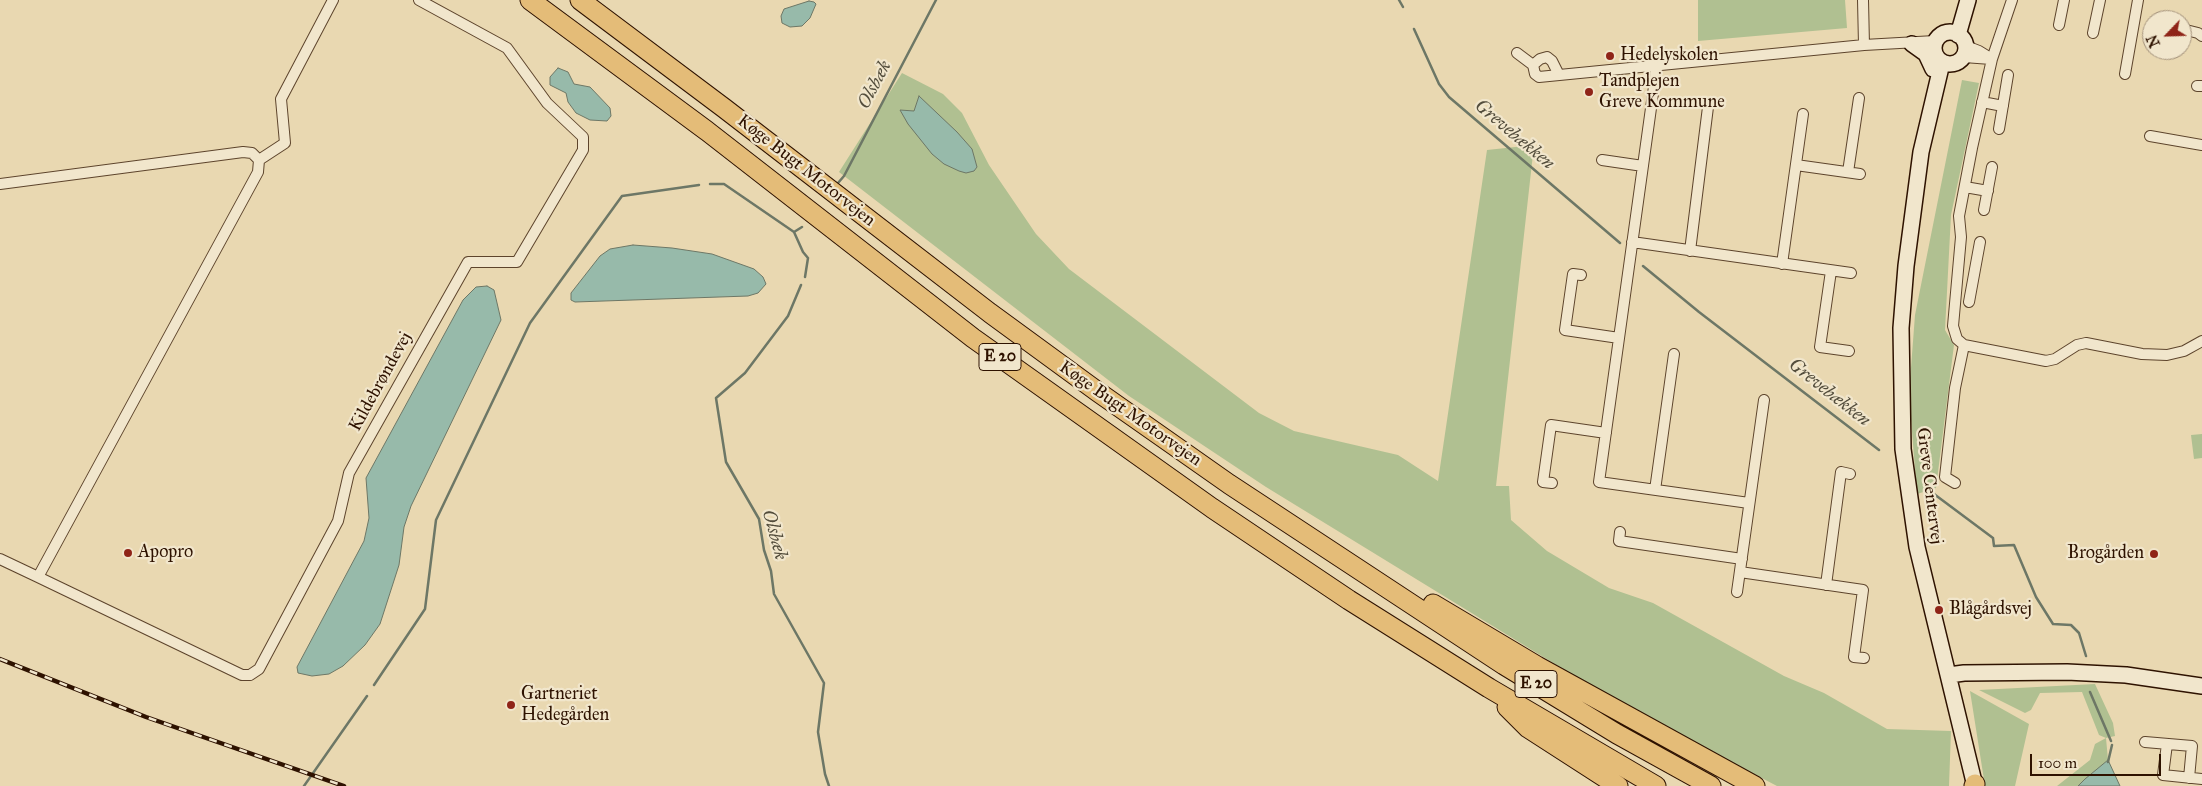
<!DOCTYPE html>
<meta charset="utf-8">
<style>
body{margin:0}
#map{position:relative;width:2202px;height:786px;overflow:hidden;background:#e9d8b1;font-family:"IM FELL Great Primer",serif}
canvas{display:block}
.north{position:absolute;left:2142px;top:10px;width:50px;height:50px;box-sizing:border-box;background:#f1e6cc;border:1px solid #a3917a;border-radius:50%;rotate:246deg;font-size:14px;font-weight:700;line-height:20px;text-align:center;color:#2e1200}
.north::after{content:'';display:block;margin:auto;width:18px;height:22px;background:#8f2418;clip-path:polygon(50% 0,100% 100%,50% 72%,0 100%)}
.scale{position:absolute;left:2030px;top:754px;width:131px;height:22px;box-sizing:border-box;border:2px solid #2e1200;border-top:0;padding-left:6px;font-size:15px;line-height:18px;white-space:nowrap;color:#2e1200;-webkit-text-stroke:4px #f1e6cc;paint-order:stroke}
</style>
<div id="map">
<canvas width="2202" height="786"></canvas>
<div class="north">N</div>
<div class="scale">100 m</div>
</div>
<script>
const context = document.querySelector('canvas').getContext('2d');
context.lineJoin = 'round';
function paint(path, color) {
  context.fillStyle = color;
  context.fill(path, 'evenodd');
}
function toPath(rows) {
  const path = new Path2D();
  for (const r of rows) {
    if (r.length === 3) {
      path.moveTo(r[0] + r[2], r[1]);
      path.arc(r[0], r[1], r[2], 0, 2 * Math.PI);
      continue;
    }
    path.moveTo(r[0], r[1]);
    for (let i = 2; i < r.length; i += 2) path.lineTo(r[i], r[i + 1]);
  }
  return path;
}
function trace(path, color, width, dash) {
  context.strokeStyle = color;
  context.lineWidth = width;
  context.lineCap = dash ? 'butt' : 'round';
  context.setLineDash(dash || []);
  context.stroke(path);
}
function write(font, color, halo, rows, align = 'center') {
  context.font = font + ' "IM FELL Great Primer",serif';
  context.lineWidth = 4.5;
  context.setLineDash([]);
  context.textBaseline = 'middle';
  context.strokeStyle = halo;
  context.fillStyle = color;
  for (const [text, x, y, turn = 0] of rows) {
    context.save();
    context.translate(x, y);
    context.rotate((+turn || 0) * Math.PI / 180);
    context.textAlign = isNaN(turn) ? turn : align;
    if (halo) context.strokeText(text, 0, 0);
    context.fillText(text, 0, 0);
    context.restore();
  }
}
paint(toPath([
 [1698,0,1845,0,1847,28,1698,41],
 [902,73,943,94,962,113,989,165,1036,234,1069,269,1259,413,1294,431,1398,455,1438,481,1487,150,1534,145,1496,486,1509,486,1511,520,1547,551,1609,588,1653,603,1784,676,1824,693,1887,729,1951,731,1949,786,1777,786,1620,704,1266,487,1129,396,839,172],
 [1962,80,1979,83,1951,215,1945,330,1954,345,1936,488,1917,494,1909,394,1915,315],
 [2202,434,2202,458,2194,459,2191,435],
 [2095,684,2113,723,2115,736,2106,738,2108,760,2078,786,2057,786,2090,760,2095,744,2106,738,2099,735,2082,692,2040,693,2031,710,2025,713,1979,690],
 [1970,691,2029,724,2015,786,1985,786]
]), '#b0c091');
const water = toPath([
 [809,1,814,2,816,4,810,18,802,26,790,27,782,23,781,16,784,9,809,1],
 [558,68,568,72,574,84,590,87,610,108,611,116,607,121,590,120,576,113,568,102,566,93,550,85,550,77,558,68],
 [919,96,957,132,972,149,977,167,974,171,966,173,959,171,944,164,932,154,908,124,900,110,914,111,919,96],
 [633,245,672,248,712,254,754,269,763,277,766,284,758,293,748,296,575,302,571,300,571,293,600,256,610,249,633,245],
 [487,286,494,290,501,320,411,506,404,527,399,565,380,624,365,645,343,666,329,674,312,676,298,673,297,667,364,541,369,518,366,478,463,300,476,287,487,286],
 [2108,760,2120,786,2078,786,2085,779,2108,760]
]);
paint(water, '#97baaa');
trace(water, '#6d7766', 1);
trace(toPath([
 [1399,0,1403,7],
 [1414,29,1439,84,1449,97,1620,243],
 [838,183,844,176,936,0],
 [710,184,724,184,794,232],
 [802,227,794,232,803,252,808,258,805,277],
 [1643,266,1699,312,1879,450],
 [801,285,788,316,745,373,716,398,726,462,759,519,764,550,771,571,774,594,824,683,818,732,825,774,829,786],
 [1934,494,1993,538,1994,546,2014,545,2036,597,2053,624,2071,625,2079,633,2086,656],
 [374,685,425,609,436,520,530,323,622,196,699,185],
 [2090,692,2111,741],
 [2108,762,2112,745],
 [304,786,367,696]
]), '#6d7766', 2.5);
const street = toPath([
 [1863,0,1864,45],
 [2059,25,2064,0],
 [2182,29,2198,33,2202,36],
 [2093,33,2100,0],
 [1966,46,1979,51,1992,59],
 [1517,53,1533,65,1535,74,1539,77,1864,45,1935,41],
 [1964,57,1991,59],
 [1533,65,1540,59,1547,57,1552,61,1559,75],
 [1657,65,1599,482,1749,503],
 [2125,74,2138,0],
 [2197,86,2202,86],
 [1982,102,2003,106],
 [1999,129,2008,75],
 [2150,136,2202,145],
 [259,160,285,143,281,99,333,0],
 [1602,160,1643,166],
 [1796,165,1860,174],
 [1848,172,1859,98],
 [0,184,243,152,252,153,259,160,258,172,38,577,0,559],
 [1965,187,1988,191],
 [1984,210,1992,167],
 [1632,242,1851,273],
 [1690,251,1708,107],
 [1782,264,1803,114],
 [1831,271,1820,347,1849,351],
 [1581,275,1573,274,1565,330,1619,338],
 [1969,302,1980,242],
 [1964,345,1957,339,1953,326,1961,237,1959,216,1972,148,1992,59,2012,0],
 [1552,483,1543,482,1551,425,1606,433],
 [1955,483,1945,477,1955,388,1964,345,2046,361,2055,359,2077,345,2086,343,2142,354,2167,355,2184,351,2202,341],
 [1655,490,1674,354],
 [1620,532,1619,541,1742,559],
 [1740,572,1863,590,1854,657,1864,658],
 [38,577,242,675,250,675,259,669,338,521,349,473,468,262,517,262,583,150,583,137,547,103,507,48,419,0],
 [1826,585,1841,472,1850,474],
 [1737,592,1764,400],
 [2145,742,2192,746,2189,778],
 [2167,744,2163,775,2202,779]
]);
const secondary = toPath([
 [1950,48,16],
 [1958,35,1968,0],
 [1912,44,1926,54,1933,69],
 [1942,63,1921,152,1906,266,1901,328,1903,449,1917,547,1975,786],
 [1949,675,1964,673,2067,672,2126,675,2202,686]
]);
const highway = toPath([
 [530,0,707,131,973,338,1212,508,1349,600,1489,688,1656,786],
 [580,0,724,108,990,313,1098,392,1229,484,1504,665,1617,734,1711,786],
 [1433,604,1537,666,1755,786],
 [1507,707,1528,728,1618,786],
 [1974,786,1975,784]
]);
trace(street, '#5d442c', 12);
trace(secondary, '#2e1200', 18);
trace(highway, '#2e1200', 21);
trace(street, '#f1e6cc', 10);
trace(secondary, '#f1e6cc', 15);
trace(highway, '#e4bc78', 19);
const rail = toPath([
 [0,659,146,717,344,786]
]);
trace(rail, '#2e1200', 4.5);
trace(rail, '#f1e6cc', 2.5, [8]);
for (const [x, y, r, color] of [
 [1610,56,5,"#8f2418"],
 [1589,92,5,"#8f2418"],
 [128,553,5,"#8f2418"],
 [2154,554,5,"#8f2418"],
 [1939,610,5,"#8f2418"],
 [511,705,5,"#8f2418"]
]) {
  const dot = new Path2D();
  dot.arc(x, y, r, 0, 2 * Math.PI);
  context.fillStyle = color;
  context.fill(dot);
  trace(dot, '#f1e6cc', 2);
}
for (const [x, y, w] of [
 [1000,357,42],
 [1536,684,42]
]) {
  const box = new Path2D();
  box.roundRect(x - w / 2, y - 13.5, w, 27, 4);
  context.fillStyle = '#f1e6cc';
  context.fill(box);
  trace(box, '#2e1200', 1);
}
write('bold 16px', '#2e1200', null, [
 ["E 20",1000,357],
 ["E 20",1536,684]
]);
write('18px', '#2e1200', '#f1e6cc', [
 ["Hedelyskolen",1620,56],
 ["Tandplejen",1599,82],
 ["Greve Kommune",1599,103],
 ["Apopro",138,553],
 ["Brogården",2144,554,"right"],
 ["Blågårdsvej",1949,610],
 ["Gartneriet",521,695],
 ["Hedegården",521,716]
], 'left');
write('18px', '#2e1200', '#f1e6cc', [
 ["Køge Bugt Motorvejen",806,171,38],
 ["Kildebrøndevej",381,382,-61],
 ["Køge Bugt Motorvejen",1130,414,35],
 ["Greve Centervej",1929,486,83]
]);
write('italic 19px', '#534d3c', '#f1e6cc', [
 ["Olsbæk",875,85,-62],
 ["Grevebækken",1514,135,40],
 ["Grevebækken",1829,393,38],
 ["Olsbæk",774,535,75]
]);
</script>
